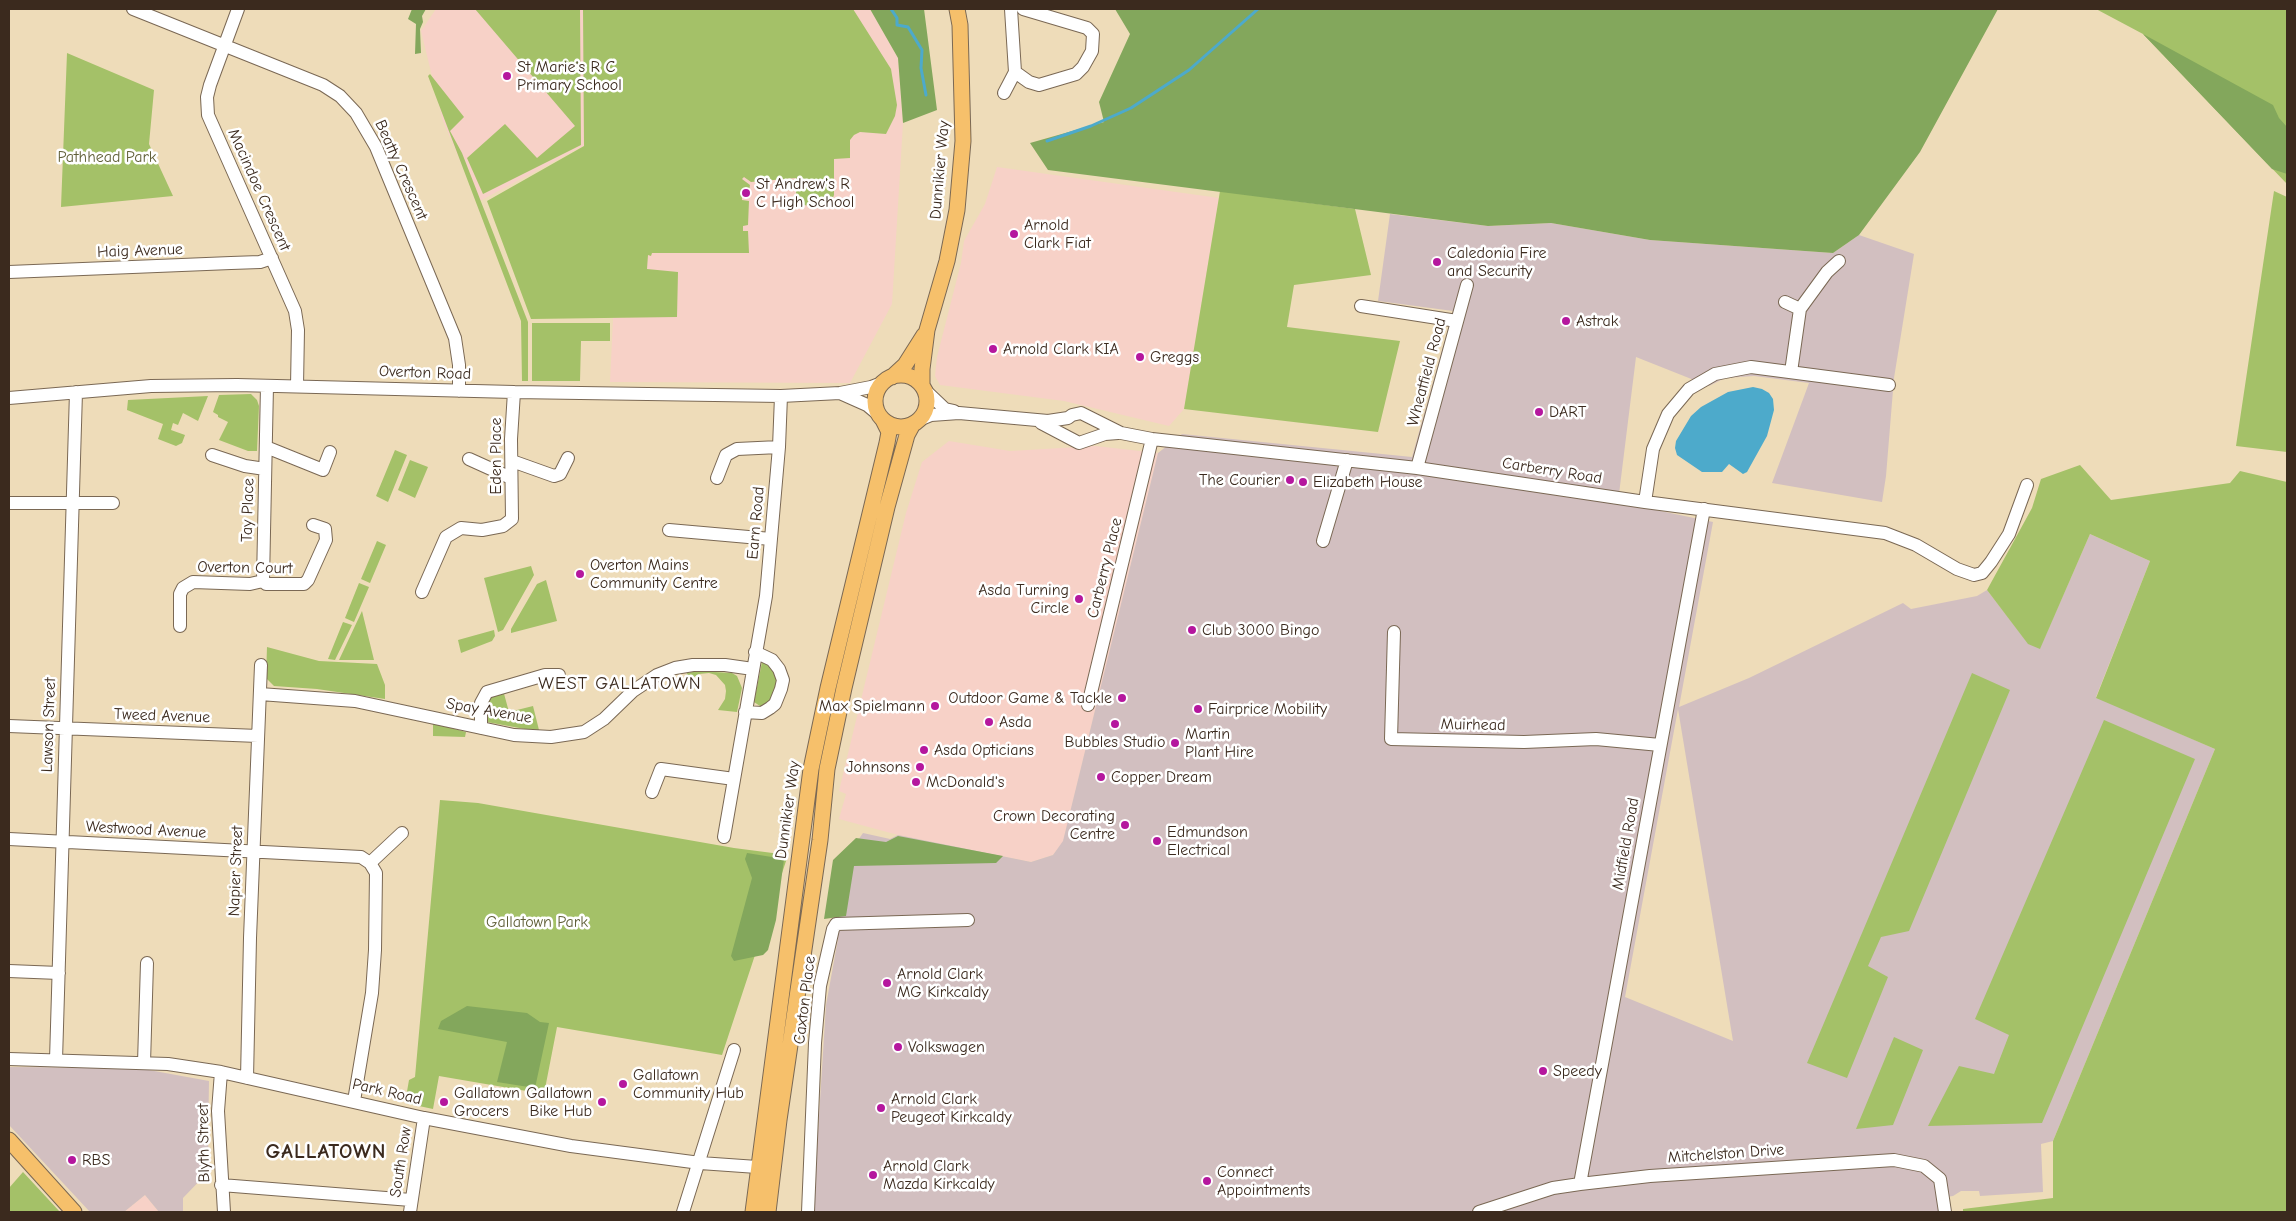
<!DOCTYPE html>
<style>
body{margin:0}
#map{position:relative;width:2296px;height:1221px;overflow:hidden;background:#eedcb9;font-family:"Comic Neue",sans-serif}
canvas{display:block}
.frame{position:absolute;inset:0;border:10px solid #3b2a1e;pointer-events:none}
</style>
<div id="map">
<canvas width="2296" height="1221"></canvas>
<div class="frame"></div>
</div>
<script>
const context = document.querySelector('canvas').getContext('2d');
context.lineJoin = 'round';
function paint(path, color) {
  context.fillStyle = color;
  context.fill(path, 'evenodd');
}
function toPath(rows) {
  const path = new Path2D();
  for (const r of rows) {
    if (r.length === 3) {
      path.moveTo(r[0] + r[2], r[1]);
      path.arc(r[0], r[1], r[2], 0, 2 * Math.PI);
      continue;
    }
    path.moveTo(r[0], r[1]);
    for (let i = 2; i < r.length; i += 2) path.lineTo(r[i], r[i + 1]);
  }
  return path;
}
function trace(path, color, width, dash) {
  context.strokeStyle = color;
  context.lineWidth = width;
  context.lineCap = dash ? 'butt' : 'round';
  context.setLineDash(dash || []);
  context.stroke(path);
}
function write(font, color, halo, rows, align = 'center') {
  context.font = font + ' "Comic Neue",sans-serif';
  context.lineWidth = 5;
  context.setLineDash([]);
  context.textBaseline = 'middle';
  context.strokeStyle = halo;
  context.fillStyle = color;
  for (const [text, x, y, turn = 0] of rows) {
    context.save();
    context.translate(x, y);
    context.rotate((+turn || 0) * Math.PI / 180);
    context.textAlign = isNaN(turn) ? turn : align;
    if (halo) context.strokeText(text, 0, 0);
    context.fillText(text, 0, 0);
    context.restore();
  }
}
paint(toPath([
 [436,9,870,9,898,58,903,123,892,304,850,383,610,382,613,319,604,241,583,146,478,202,443,121,421,31],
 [997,167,1219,198,1184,409,1169,426,1064,401,940,385,935,376,937,357,961,263,964,241,985,204],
 [949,441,1010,451,1095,446,1158,453,1063,842,1053,855,1031,862,898,835,839,819,846,794,839,791,906,513,922,462],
 [145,1195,159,1212,124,1212]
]), '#f7d1c7');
paint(toPath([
 [1390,214,1488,226,1551,223,1650,240,1833,253,1859,235,1914,254,1894,378,1886,476,1882,502,1772,483,1809,383,1754,376,1725,378,1709,386,1636,357,1618,502,1713,522,1679,707,1749,678,1903,603,1911,609,1977,596,1987,590,2028,643,2040,648,2090,534,2150,561,2096,697,2215,749,2053,1141,2041,1144,2043,1192,1980,1196,1979,1191,1961,1191,1953,1196,1938,1198,1939,1212,813,1212,826,1005,838,939,838,909,847,856,863,833,890,839,898,835,1031,862,1053,855,1063,841,1158,453,1182,434,1412,457,1453,311,1378,301],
 [1678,709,1733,1041,1625,997],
 [9,1067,138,1068,209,1081,208,1143,210,1170,183,1198,183,1212,159,1212,145,1195,124,1212,90,1212,9,1125]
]), '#d2bfc0');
paint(toPath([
 [475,9,580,9,581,145,483,194,467,158,505,124,537,158,575,126],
 [583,9,853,9,891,69,897,105,895,116,886,134,860,132,854,135,850,140,850,158,834,159,834,195,832,200,826,206,798,205,796,201,796,178,751,182,744,177,742,179,750,185,748,196,742,196,742,200,749,201,748,225,743,226,743,231,748,231,749,253,652,253,651,256,648,255,647,269,678,272,677,317,531,319,487,201,584,146],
 [2096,9,2287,9,2287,184,2143,34],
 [67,53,154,90,149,144,173,196,61,207],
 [430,74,464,117,450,131,462,153,528,322,528,381,522,381,521,321,428,76],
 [1220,191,1355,209,1371,275,1294,285,1287,327,1400,341,1378,432,1184,409],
 [2274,191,2287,197,2287,452,2236,446],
 [532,323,610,323,610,341,581,341,580,381,532,381],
 [251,394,257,400,259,406,257,451,248,451,219,440,228,422,218,417,218,415,213,412,219,395],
 [208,396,198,421,183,413,178,425,173,423,171,430,185,435,182,443,176,446,158,439,163,424,127,410,128,400],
 [395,450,407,455,388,502,376,496],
 [410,460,428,467,415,498,398,490],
 [2080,465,2111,500,2230,483,2240,471,2287,482,2287,1212,1963,1212,1963,1209,2053,1198,2053,1141,2215,749,2096,698,2150,561,2090,534,2040,649,2028,644,1987,590,2032,508,2041,479],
 [377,541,386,545,370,583,361,579],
 [531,566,534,575,503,630,498,632,484,578],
 [546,580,557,621,511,633,511,629,537,584],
 [359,583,369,587,354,622,345,618],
 [362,611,374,660,339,660],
 [343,622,352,625,335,660,328,659],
 [494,630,495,636,492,641,461,653,458,640],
 [267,647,319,661,377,664,385,685,385,699,317,689,274,686,266,678],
 [762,662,766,662,771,666,777,680,774,700,763,708,754,702],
 [698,671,732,673,737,676,742,688,737,712,718,710,725,699,726,691,725,685,716,675,709,673,699,674,691,679,688,684,685,682,687,673],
 [1972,673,2010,690,1909,931,1881,937,1868,966,1888,977,1847,1078,1807,1063],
 [503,690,509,712,533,706,539,730,530,730,487,722,485,720,488,698],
 [2104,720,2195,759,2042,1123,1928,1126,1959,1066,1994,1074,2009,1035,1975,1019],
 [433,723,466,732,465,737,433,736],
 [440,800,478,803,734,848,788,855,722,1055,557,1027,544,1094,439,1076,433,1109,405,1103,409,1080,415,1077],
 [1894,1037,1923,1050,1893,1125,1856,1129],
 [23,1172,60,1212,9,1212,9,1188]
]), '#a4c168');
paint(toPath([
 [412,9,426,9,422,16,423,22,420,29,421,53,415,54,416,24,408,19],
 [870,9,924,9,937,110,903,123,898,58],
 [1115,9,1998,9,1920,152,1859,235,1833,253,1650,240,1551,223,1488,226,1048,170,1030,143,1104,122,1099,102,1130,34],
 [2143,34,2273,105,2279,118,2287,127,2287,174,2272,169],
 [898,836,1003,856,996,863,854,866,846,916,824,919,833,860,856,838,886,842],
 [747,853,784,859,776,920,768,950,763,955,734,961,731,956,752,878,745,859],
 [467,1006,527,1013,540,1022,549,1023,535,1088,497,1082,507,1042,438,1029,441,1021]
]), '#83a75c');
paint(toPath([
 [1753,387,1762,389,1769,393,1773,399,1774,410,1767,436,1747,472,1743,474,1729,464,1722,472,1702,472,1677,455,1675,448,1676,441,1691,416,1701,407,1728,392]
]), '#4daacb');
trace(toPath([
 [891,9,897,18,897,25,908,27,922,50,921,68,926,95],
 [1047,141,1091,126,1131,108,1189,70,1258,9]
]), '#4daacb', 3);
const minor = toPath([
 [133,9,323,85,340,96,356,113,376,147,455,338,459,365,459,391],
 [238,9,210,85,207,97,208,115,295,311,298,330,297,386],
 [1011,9,1015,72,1029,82,1039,85,1076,74,1083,67,1092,51,1093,34,1087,28,1023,9],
 [1004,93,1015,72],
 [9,272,231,263,260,262,272,258],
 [1785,302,1800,309],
 [1361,306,1457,321],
 [1791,372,1800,309,1827,272,1839,261],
 [925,390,945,409,954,411],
 [840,393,867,405,879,415],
 [9,398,151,386,237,385,514,392,781,396,840,393,871,387,884,382],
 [919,420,931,415,959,413,1048,421,1068,418,1072,415,1081,413,1121,433,1152,439,1417,468,1645,502,1885,533,1916,545,1957,569,1974,575,1982,573,1991,562,2009,534,2027,485],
 [1041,423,1079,443,1105,434,1118,433],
 [266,447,323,470,330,452],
 [212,455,245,466,265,469],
 [469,459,511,478],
 [512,461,554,476,560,474,568,458],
 [1417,468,1467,285],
 [717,478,726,455,737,449,779,447],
 [1645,502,1653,449,1668,414,1689,389,1715,374,1751,367,1889,385],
 [9,503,113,503],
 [669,530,771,539],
 [1323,541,1347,460],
 [263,581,267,386],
 [422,592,446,537,461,528,482,530,503,526,512,519,511,439,514,392],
 [180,626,180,594,183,588,193,582,250,584,263,581,266,584,304,584,308,580,326,540,325,529,313,525],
 [1394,632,1391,739,1524,742,1596,739,1660,745],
 [260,694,355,701,514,735,551,737,584,732,604,719,633,691,657,675,675,668,693,665,725,665,753,669],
 [1088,705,1152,439],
 [745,712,762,713,770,708,775,704,781,689,783,680,779,669,772,660,755,652],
 [9,726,258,736],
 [481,728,481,703,487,692,545,675,559,675],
 [652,792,661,769,734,779],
 [724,837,766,596,779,447,781,396],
 [9,839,361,857,370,863,376,873,375,950,372,993,354,1101],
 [370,863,402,833],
 [9,971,59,973],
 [9,1059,168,1064,221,1072,424,1118,571,1146,700,1163,757,1167],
 [56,1060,76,392],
 [144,1063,147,963],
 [221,1072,218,1111,224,1212],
 [247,1078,250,938,261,665],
 [1580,1184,1704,509],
 [221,1185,411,1200],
 [410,1212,424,1118],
 [683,1212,734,1050],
 [808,1212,815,1043,820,986,833,929,836,924,968,920],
 [1479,1212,1553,1188,1580,1184,1650,1176,1894,1160,1924,1166,1940,1179,1945,1212]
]);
const major = toPath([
 [901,401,26],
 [892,377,905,365,924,335],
 [922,386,922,369,927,330,947,261,957,210,963,141,960,25,957,9],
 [9,1140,74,1212],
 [753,1212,811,769,828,688,887,443,889,432,883,420],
 [768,1212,779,1120,820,840,827,769,844,688,887,507,907,435,913,424]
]);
trace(minor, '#7a6854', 14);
trace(major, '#7a6854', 17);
trace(minor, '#fff', 12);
trace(major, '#f6c06b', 15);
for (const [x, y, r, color] of [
 [507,76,5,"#b5179e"],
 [746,193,5,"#b5179e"],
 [1014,234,5,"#b5179e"],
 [1437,262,5,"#b5179e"],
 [1566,321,5,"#b5179e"],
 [993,349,5,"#b5179e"],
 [1140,357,5,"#b5179e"],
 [1539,412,5,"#b5179e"],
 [1290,480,5,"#b5179e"],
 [1303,482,5,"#b5179e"],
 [580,574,5,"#b5179e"],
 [1079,599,5,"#b5179e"],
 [1192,630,5,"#b5179e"],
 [1122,698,5,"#b5179e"],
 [935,706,5,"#b5179e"],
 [1198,709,5,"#b5179e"],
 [989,722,5,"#b5179e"],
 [1115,724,5,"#b5179e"],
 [1175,743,5,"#b5179e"],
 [924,750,5,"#b5179e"],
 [920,767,5,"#b5179e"],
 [1101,777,5,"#b5179e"],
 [916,782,5,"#b5179e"],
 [1125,825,5,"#b5179e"],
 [1157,841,5,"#b5179e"],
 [887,983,5,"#b5179e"],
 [898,1047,5,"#b5179e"],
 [1543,1071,5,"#b5179e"],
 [623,1084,5,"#b5179e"],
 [444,1102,5,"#b5179e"],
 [602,1102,5,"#b5179e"],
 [881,1108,5,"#b5179e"],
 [72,1160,5,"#b5179e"],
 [873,1175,5,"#b5179e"],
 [1207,1181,5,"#b5179e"]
]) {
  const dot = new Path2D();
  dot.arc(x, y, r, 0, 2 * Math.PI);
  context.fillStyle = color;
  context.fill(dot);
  trace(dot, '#fff', 2);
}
write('16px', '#3b2a1e', '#fff', [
 ["St Marie's R C",517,67],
 ["Primary School",517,85],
 ["St Andrew's R",756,184],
 ["C High School",756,202],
 ["Arnold",1024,225],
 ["Clark Fiat",1024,243],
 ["Caledonia Fire",1447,253],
 ["and Security",1447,271],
 ["Astrak",1576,321],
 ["Arnold Clark KIA",1003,349],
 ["Greggs",1150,357],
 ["DART",1549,412],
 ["The Courier",1280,480,"right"],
 ["Elizabeth House",1313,482],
 ["Overton Mains",590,565],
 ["Community Centre",590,583],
 ["Asda Turning",1069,590,"right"],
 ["Circle",1069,608,"right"],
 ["Club 3000 Bingo",1202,630],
 ["Outdoor Game & Tackle",1112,698,"right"],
 ["Max Spielmann",925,706,"right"],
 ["Fairprice Mobility",1208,709],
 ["Asda",999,722],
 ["Martin",1185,734],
 ["Plant Hire",1185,752],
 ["Bubbles Studio",1115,742,"center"],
 ["Asda Opticians",934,750],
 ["Johnsons",910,767,"right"],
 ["Copper Dream",1111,777],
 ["McDonald's",926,782],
 ["Crown Decorating",1115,816,"right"],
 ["Centre",1115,834,"right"],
 ["Edmundson",1167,832],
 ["Electrical",1167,850],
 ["Arnold Clark",897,974],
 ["MG Kirkcaldy",897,992],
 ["Volkswagen",908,1047],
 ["Speedy",1553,1071],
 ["Gallatown",633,1075],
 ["Community Hub",633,1093],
 ["Gallatown",454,1093],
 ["Grocers",454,1111],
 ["Gallatown",592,1093,"right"],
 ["Bike Hub",592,1111,"right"],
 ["Arnold Clark",891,1099],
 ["Peugeot Kirkcaldy",891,1117],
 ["RBS",82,1160],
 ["Arnold Clark",883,1166],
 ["Mazda Kirkcaldy",883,1184],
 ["Connect",1217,1172],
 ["Appointments",1217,1190]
], 'left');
write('16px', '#605f38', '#fff', [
 ["Pathhead Park",107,157],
 ["Gallatown Park",537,922]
]);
write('16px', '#3b2a1e', '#fff', [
 ["Beatty Crescent",401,170,66],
 ["Dunnikier Way",940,170,-85],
 ["Macindoe Crescent",259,190,66],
 ["Haig Avenue",140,251,-2],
 ["Wheatfield Road",1427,372,-75],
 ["Overton Road",425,373,2],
 ["Eden Place",496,456,-90],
 ["Carberry Road",1552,471,9],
 ["Tay Place",248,510,-88],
 ["Earn Road",756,523,-85],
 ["Overton Court",245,568,1],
 ["Carberry Place",1105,568,-76],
 ["Spay Avenue",489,711,10],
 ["Tweed Avenue",162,716,2],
 ["Lawson Street",49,725,-88],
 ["Muirhead",1473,725,1],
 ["Dunnikier Way",788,810,-82],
 ["Westwood Avenue",146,830,3],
 ["Midfield Road",1626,844,-80],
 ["Napier Street",236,871,-88],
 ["Caxton Place",805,1000,-83],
 ["Park Road",387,1092,13],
 ["Blyth Street",204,1143,-91],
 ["Mitchelston Drive",1726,1154,-4],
 ["South Row",401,1162,-81]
]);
context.letterSpacing = '1px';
write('18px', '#3b2a1e', '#fff', [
 ["WEST GALLATOWN",620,684]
]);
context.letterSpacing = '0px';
context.letterSpacing = '1px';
write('bold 21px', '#3b2a1e', '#fff', [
 ["GALLATOWN",326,1152]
]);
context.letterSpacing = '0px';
</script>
